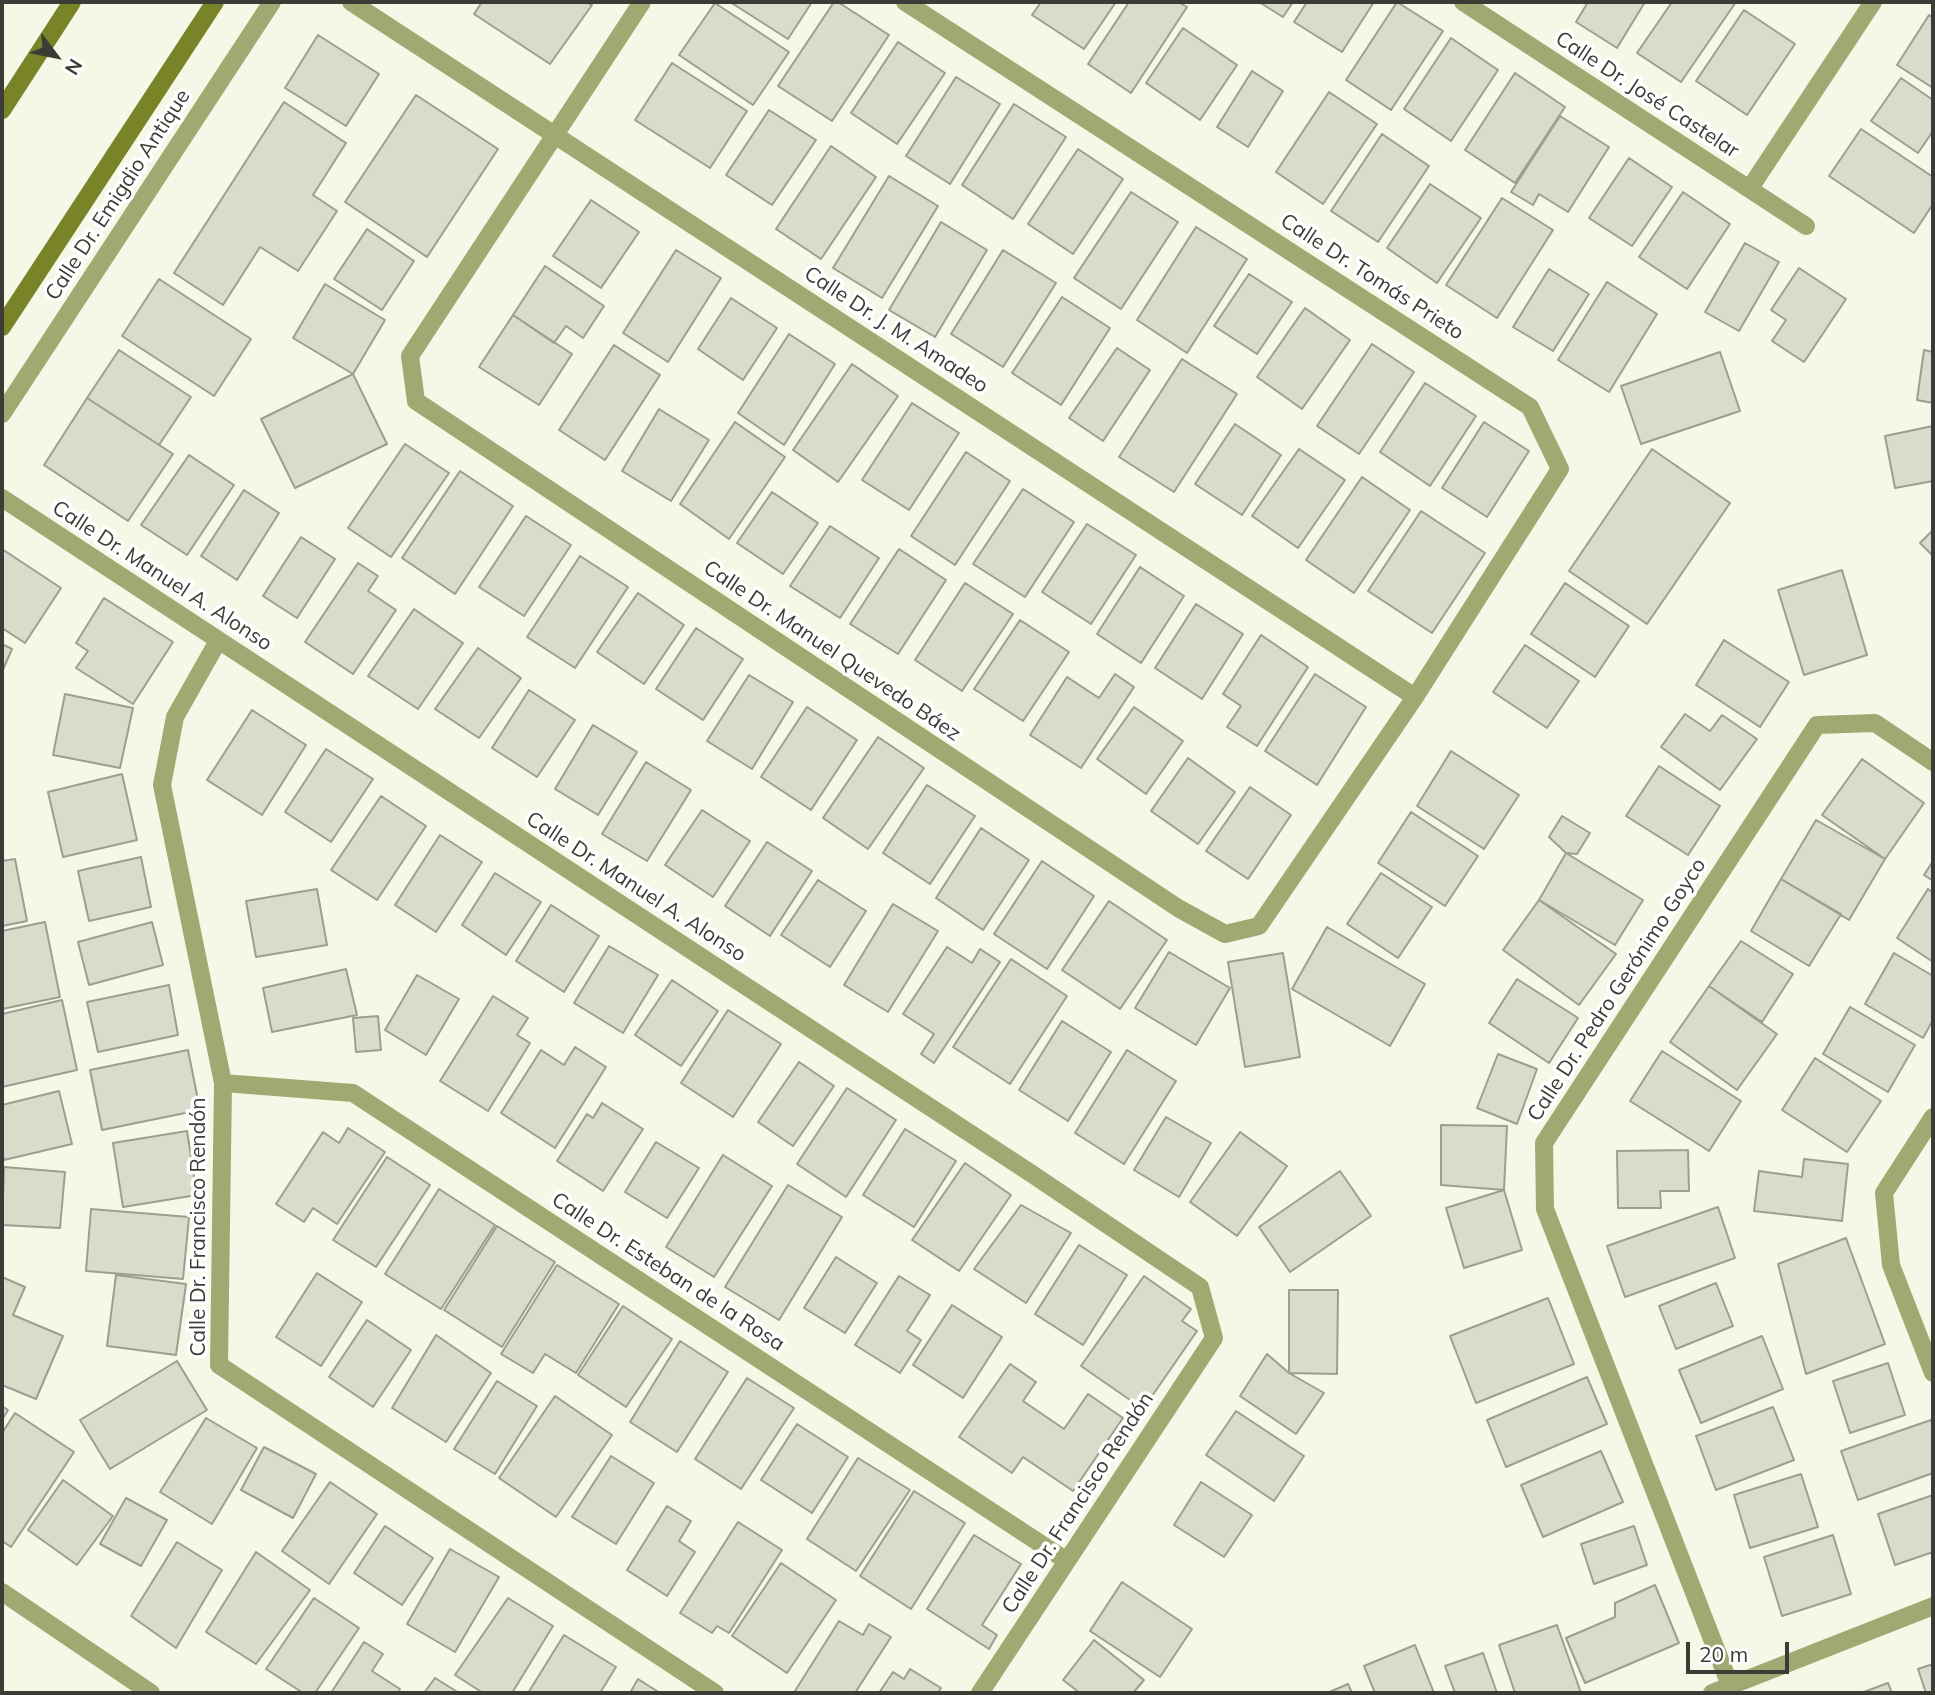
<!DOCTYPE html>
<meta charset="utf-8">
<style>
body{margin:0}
#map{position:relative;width:1935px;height:1695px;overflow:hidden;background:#f5f8e7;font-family:Mulish,sans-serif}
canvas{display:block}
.frame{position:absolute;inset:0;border:4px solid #3b3c35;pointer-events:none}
.north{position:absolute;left:21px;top:21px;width:70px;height:70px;-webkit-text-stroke:5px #fff;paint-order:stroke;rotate:122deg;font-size:19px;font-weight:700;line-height:28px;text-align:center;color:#3b3c35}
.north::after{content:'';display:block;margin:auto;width:24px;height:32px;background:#3b3c35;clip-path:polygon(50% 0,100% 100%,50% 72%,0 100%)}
.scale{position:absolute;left:1686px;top:1642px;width:103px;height:32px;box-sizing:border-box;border:4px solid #3b3c35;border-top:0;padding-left:9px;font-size:21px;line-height:24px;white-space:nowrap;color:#3b3c35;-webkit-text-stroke:5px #fff;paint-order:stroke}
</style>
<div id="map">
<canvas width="1935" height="1695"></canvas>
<div class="frame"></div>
<div class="north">N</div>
<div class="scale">20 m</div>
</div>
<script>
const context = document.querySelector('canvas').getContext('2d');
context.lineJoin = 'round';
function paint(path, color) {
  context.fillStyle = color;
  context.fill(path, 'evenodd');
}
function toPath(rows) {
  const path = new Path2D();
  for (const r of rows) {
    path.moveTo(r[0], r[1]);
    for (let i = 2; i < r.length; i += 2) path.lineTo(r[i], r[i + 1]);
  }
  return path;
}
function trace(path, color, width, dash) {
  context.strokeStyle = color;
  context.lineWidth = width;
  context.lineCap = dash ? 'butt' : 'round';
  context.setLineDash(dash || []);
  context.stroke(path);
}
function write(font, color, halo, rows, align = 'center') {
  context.font = font + ' Mulish,sans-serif';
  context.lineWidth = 7;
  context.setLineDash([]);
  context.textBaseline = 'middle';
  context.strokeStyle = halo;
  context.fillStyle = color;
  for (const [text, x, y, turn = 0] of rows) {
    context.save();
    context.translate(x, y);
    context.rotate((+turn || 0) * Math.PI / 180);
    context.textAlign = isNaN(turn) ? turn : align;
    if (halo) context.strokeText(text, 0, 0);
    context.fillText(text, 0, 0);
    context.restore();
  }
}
const building = toPath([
 [482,2,586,2,592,5,550,64,474,14,482,2],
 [730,2,812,2,788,39,730,2],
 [834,2,838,2,889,35,832,121,778,86,834,2],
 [1041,2,1116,2,1084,49,1032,15,1041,2],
 [1129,2,1178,2,1187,7,1131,93,1088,64,1129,2],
 [1259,2,1293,2,1283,17,1259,2],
 [1307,2,1374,2,1342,52,1294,22,1307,2],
 [1397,2,1443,31,1391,110,1346,80,1397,2],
 [1588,2,1645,2,1617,48,1576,22,1588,2],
 [1672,2,1736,2,1681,82,1637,53,1672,2],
 [715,3,789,52,753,105,679,55,715,3],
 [1744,10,1795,44,1747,115,1696,81,1744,10],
 [1929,15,1933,18,1933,88,1897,65,1929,15],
 [1183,28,1237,65,1200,120,1146,83,1183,28],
 [318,35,379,74,346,126,285,88,318,35],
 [1451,38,1498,70,1451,141,1404,109,1451,38],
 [898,42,945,73,897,144,851,113,898,42],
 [672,63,747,111,710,168,635,120,672,63],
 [1252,71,1283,91,1248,147,1217,127,1252,71],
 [1515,73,1565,107,1515,183,1465,150,1515,73],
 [956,77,1000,104,950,184,906,156,956,77],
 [1901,78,1933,100,1933,131,1918,153,1871,121,1901,78],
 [1329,92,1377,124,1323,204,1276,172,1329,92],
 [416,95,498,149,427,257,345,202,416,95],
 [284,102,346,143,313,195,337,211,298,271,260,247,223,305,174,273,284,102],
 [1014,104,1066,137,1013,219,962,185,1014,104],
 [769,110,816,140,772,205,726,175,769,110],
 [1560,116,1609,147,1568,212,1539,194,1533,205,1511,192,1560,116],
 [1861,129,1933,177,1933,204,1914,233,1829,176,1861,129],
 [1382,134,1429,166,1378,242,1331,211,1382,134],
 [831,146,876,177,821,259,776,229,831,146],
 [1078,149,1123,179,1073,254,1028,224,1078,149],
 [1629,158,1672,187,1632,246,1589,218,1629,158],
 [889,176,938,206,882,298,833,268,889,176],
 [1430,184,1481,218,1437,283,1387,248,1430,184],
 [1131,192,1178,222,1121,309,1074,278,1131,192],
 [1683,192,1730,224,1687,289,1639,257,1683,192],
 [1502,198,1553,230,1497,318,1446,285,1502,198],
 [591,200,639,232,601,288,553,256,591,200],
 [941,222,987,250,935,337,889,310,941,222],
 [1196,227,1247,259,1187,353,1137,320,1196,227],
 [367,229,414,261,382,310,334,279,367,229],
 [1745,243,1779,262,1739,331,1705,312,1745,243],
 [676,250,721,278,668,362,623,333,676,250],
 [1003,250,1056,283,1003,367,951,334,1003,250],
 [545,266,604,306,583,338,566,326,554,343,513,315,545,266],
 [1799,268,1846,299,1804,362,1772,341,1786,320,1771,310,1799,268],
 [1549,269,1589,294,1553,351,1513,327,1549,269],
 [1249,274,1292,302,1257,354,1214,326,1249,274],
 [159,279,251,339,214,396,122,336,159,279],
 [1607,282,1657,314,1609,392,1558,360,1607,282],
 [325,284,385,320,353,374,293,338,325,284],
 [1062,297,1110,328,1061,405,1012,373,1062,297],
 [731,298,777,328,743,380,698,349,731,298],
 [1305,308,1350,340,1302,409,1257,377,1305,308],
 [513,315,572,354,539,405,479,367,513,315],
 [789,334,835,364,784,445,738,413,789,334],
 [1372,344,1414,372,1359,454,1317,426,1372,344],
 [614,345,660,375,605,460,559,430,614,345],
 [1117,348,1150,370,1103,441,1069,418,1117,348],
 [119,350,191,397,159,445,87,398,119,350],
 [1924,350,1933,352,1933,403,1917,400,1924,350],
 [1720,352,1740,411,1641,444,1621,386,1720,352],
 [1182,359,1237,394,1174,492,1119,457,1182,359],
 [852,364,898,396,838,482,793,450,852,364],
 [353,374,387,444,295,488,261,419,353,374],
 [1425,383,1476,416,1430,486,1380,452,1425,383],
 [87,398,173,454,128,521,44,465,87,398],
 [912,403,959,433,909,510,862,480,912,403],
 [659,409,709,440,671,501,622,471,659,409],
 [735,422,785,457,729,539,680,504,735,422],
 [1484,422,1529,451,1487,517,1442,488,1484,422],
 [1235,424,1281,455,1242,515,1195,484,1235,424],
 [1933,426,1933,481,1895,488,1885,436,1933,426],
 [405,444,449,473,391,557,348,528,405,444],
 [1299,449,1345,480,1298,548,1252,516,1299,449],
 [1652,449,1730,503,1647,624,1569,571,1652,449],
 [966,452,1010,481,955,565,911,536,966,452],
 [189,455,234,485,187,555,141,525,189,455],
 [460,471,513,506,455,594,402,558,460,471],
 [1362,477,1410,510,1354,593,1306,560,1362,477],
 [1023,489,1074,522,1025,597,973,564,1023,489],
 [244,490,279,513,237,580,201,556,244,490],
 [772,492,818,523,783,574,737,543,772,492],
 [1421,511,1485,553,1432,633,1368,591,1421,511],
 [526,516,571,545,524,616,479,587,526,516],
 [1087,524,1136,555,1091,624,1042,592,1087,524],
 [830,526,879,558,840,618,790,586,830,526],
 [1933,530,1933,556,1920,543,1933,530],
 [301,537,335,559,297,618,263,596,301,537],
 [2,549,61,588,25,643,2,628,2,549],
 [899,549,946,580,898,654,850,624,899,549],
 [580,556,628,587,575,668,527,637,580,556],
 [358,563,378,576,368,591,396,610,353,674,305,642,358,563],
 [1140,567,1184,596,1141,663,1097,634,1140,567],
 [1842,570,1867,655,1804,675,1778,590,1842,570],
 [965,583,1013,614,962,691,915,660,965,583],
 [1565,583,1629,626,1595,677,1531,634,1565,583],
 [638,593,684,625,644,684,597,652,638,593],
 [104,598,173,642,133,704,76,668,88,651,76,643,104,598],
 [1196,604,1243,634,1202,699,1155,668,1196,604],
 [414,609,463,643,418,709,368,676,414,609],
 [1020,620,1069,652,1023,721,974,689,1020,620],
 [696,628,743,659,703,720,656,689,696,628],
 [1261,635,1308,667,1257,746,1227,727,1241,706,1223,694,1261,635],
 [1724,640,1789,682,1760,727,1696,685,1724,640],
 [2,644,12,649,2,672,2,644],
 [1525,645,1579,681,1547,728,1493,692,1525,645],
 [478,648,521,678,479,738,435,709,478,648],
 [1115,674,1134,687,1081,768,1030,735,1067,677,1099,698,1115,674],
 [1315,674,1366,707,1317,785,1265,751,1315,674],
 [749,675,793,702,752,769,707,741,749,675],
 [529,690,575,720,537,777,492,748,529,690],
 [65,694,133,708,120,768,53,755,65,694],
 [807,707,857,740,811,810,761,777,807,707],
 [1134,707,1183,741,1146,794,1097,759,1134,707],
 [252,710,306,745,262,815,207,780,252,710],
 [1685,714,1710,731,1722,715,1757,739,1720,790,1661,747,1685,714],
 [593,725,637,752,598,815,555,789,593,725],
 [878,737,924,768,868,849,823,818,878,737],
 [326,749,373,779,331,842,285,812,326,749],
 [1451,751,1519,795,1484,849,1417,806,1451,751],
 [1188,758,1235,792,1198,844,1151,811,1188,758],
 [1862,759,1924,803,1885,859,1822,815,1862,759],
 [646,762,691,790,647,861,602,834,646,762],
 [1659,766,1720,806,1688,855,1626,816,1659,766],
 [122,774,137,840,63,857,48,792,122,774],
 [927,785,975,816,930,884,883,853,927,785],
 [1250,787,1291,815,1248,879,1206,851,1250,787],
 [381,796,426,826,377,900,331,870,381,796],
 [702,810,750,841,713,897,665,865,702,810],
 [1411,812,1478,856,1445,906,1378,863,1411,812],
 [1562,816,1590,833,1577,854,1566,853,1549,837,1562,816],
 [1816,820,1885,859,1849,920,1781,879,1816,820],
 [981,828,1029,860,983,930,936,898,981,828],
 [440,835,482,862,436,932,395,905,440,835],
 [767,842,812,871,770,936,725,906,767,842],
 [1566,853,1643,900,1615,945,1539,900,1566,853],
 [141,857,151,907,89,921,78,871,141,857],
 [15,859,27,921,2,926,2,861,15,859],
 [1042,861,1094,896,1047,969,994,934,1042,861],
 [1933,861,1933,881,1924,875,1933,861],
 [495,873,541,902,506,955,462,925,495,873],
 [1381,873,1432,907,1398,958,1347,924,1381,873],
 [1781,879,1841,914,1809,966,1751,931,1781,879],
 [818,880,866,911,830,967,781,935,818,880],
 [317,889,327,945,256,957,246,901,317,889],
 [1928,889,1933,893,1933,962,1897,938,1928,889],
 [1539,900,1616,954,1579,1005,1503,950,1539,900],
 [1109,901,1167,940,1120,1009,1062,970,1109,901],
 [893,904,938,931,888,1012,844,985,893,904],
 [551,905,599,936,564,992,516,961,551,905],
 [45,922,60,997,2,1009,2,931,45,922],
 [152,922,163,965,89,985,78,942,152,922],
 [1327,927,1425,984,1390,1046,1292,989,1327,927],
 [1741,941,1793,974,1762,1022,1709,986,1741,941],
 [609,946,658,975,623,1033,574,1003,609,946],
 [947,947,972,963,980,949,1000,962,934,1063,921,1054,934,1034,903,1014,947,947],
 [1169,952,1230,988,1196,1045,1135,1008,1169,952],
 [1283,953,1300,1057,1245,1067,1228,962,1283,953],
 [1894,953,1933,976,1933,1020,1923,1038,1865,1004,1894,953],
 [1011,959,1067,996,1010,1084,953,1047,1011,959],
 [346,969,357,1015,272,1032,263,988,346,969],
 [417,975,459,999,426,1055,385,1030,417,975],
 [1517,979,1578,1018,1549,1063,1489,1023,1517,979],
 [672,980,718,1011,681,1066,635,1035,672,980],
 [169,985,178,1035,98,1052,87,1002,169,985],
 [1709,986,1777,1034,1737,1090,1670,1042,1709,986],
 [493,996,528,1018,517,1035,530,1043,488,1111,440,1081,493,996],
 [62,1000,77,1070,2,1087,2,1014,62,1000],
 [1850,1007,1915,1045,1888,1092,1823,1054,1850,1007],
 [728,1010,781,1044,733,1117,681,1083,728,1010],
 [378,1016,381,1050,356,1052,353,1018,378,1016],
 [1062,1021,1111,1052,1068,1121,1019,1090,1062,1021],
 [575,1047,606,1067,555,1148,501,1113,541,1050,564,1065,575,1047],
 [188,1050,200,1110,102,1130,90,1070,188,1050],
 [1127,1050,1176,1081,1124,1164,1075,1133,1127,1050],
 [1662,1051,1741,1101,1709,1151,1630,1101,1662,1051],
 [1498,1054,1537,1069,1517,1124,1477,1108,1498,1054],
 [1815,1058,1881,1101,1847,1152,1782,1110,1815,1058],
 [799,1062,834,1086,793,1146,758,1122,799,1062],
 [847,1088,896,1120,846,1197,797,1164,847,1088],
 [59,1091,72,1144,4,1160,2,1151,2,1105,59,1091],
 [602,1103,643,1129,603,1191,557,1161,587,1114,593,1118,602,1103],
 [1166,1117,1211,1143,1179,1197,1134,1170,1166,1117],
 [1441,1125,1507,1126,1504,1190,1441,1185,1441,1125],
 [348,1128,385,1152,337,1224,313,1208,304,1222,276,1204,323,1132,339,1143,348,1128],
 [905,1129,956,1161,914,1227,863,1195,905,1129],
 [187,1131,197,1195,123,1207,113,1143,187,1131],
 [1240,1132,1287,1166,1237,1236,1190,1202,1240,1132],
 [656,1142,699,1168,667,1218,625,1192,656,1142],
 [1688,1150,1689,1191,1660,1191,1661,1208,1618,1208,1617,1151,1688,1150],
 [723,1155,772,1186,714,1277,666,1247,723,1155],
 [387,1157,430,1185,376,1267,333,1240,387,1157],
 [1804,1159,1848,1164,1842,1221,1754,1211,1759,1171,1802,1177,1804,1159],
 [965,1163,1011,1195,959,1271,912,1240,965,1163],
 [4,1167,65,1172,60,1228,2,1225,4,1167],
 [1340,1171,1371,1216,1290,1272,1259,1227,1340,1171],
 [788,1185,842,1217,779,1320,725,1287,788,1185],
 [439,1189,495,1225,441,1309,385,1274,439,1189],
 [1504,1190,1522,1250,1464,1268,1446,1208,1504,1190],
 [1021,1205,1071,1233,1026,1303,974,1269,1021,1205],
 [1718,1207,1735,1258,1625,1297,1607,1246,1718,1207],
 [91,1209,189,1217,183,1279,86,1271,91,1209],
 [497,1226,555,1262,502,1347,444,1310,497,1226],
 [1846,1238,1885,1344,1806,1374,1778,1264,1846,1238],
 [1079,1245,1127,1275,1083,1345,1035,1314,1079,1245],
 [836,1257,877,1283,845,1333,804,1308,836,1257],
 [557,1265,619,1304,576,1373,545,1354,533,1373,501,1354,557,1265],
 [317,1273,362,1302,321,1366,276,1337,317,1273],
 [116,1275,186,1284,176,1355,107,1346,116,1275],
 [899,1276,930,1295,907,1331,921,1340,900,1373,855,1345,899,1276],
 [1144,1276,1191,1309,1182,1321,1197,1331,1143,1409,1081,1366,1144,1276],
 [2,1277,25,1287,13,1315,63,1336,36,1399,2,1385,2,1277],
 [1716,1283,1733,1326,1676,1349,1659,1306,1716,1283],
 [1289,1290,1338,1290,1337,1374,1289,1373,1289,1290],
 [1548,1298,1574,1364,1476,1403,1450,1336,1548,1298],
 [952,1305,1002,1337,963,1398,913,1365,952,1305],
 [623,1306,672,1339,626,1407,578,1375,623,1306],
 [367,1320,411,1350,373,1407,329,1377,367,1320],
 [436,1335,491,1373,446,1442,392,1408,436,1335],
 [1762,1336,1783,1389,1701,1423,1679,1370,1762,1336],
 [680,1341,728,1372,677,1452,630,1422,680,1341],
 [1267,1354,1289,1373,1324,1393,1296,1434,1240,1396,1267,1354],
 [177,1361,207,1410,110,1469,80,1420,177,1361],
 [1888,1363,1905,1415,1850,1433,1833,1381,1888,1363],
 [1010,1364,1036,1382,1023,1401,1064,1429,1088,1394,1123,1418,1073,1491,1023,1457,1012,1473,959,1437,1010,1364],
 [1587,1377,1607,1424,1506,1467,1487,1420,1587,1377],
 [747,1378,794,1408,741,1489,695,1459,747,1378],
 [497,1381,537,1406,495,1474,454,1449,497,1381],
 [555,1396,612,1435,556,1517,499,1478,555,1396],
 [2,1406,8,1410,2,1420,2,1406],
 [1773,1407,1794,1460,1716,1490,1696,1436,1773,1407],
 [1236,1411,1304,1456,1274,1501,1206,1455,1236,1411],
 [15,1413,74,1452,11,1547,2,1541,2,1433,15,1413],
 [206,1418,257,1448,212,1524,160,1492,206,1418],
 [1931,1420,1933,1427,1933,1473,1858,1500,1841,1451,1931,1420],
 [797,1424,848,1457,812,1513,761,1480,797,1424],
 [264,1447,316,1474,293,1518,241,1490,264,1447],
 [1601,1451,1623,1502,1543,1537,1521,1485,1601,1451],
 [611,1456,654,1483,616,1544,572,1517,611,1456],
 [858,1458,910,1490,856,1571,807,1539,858,1458],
 [1801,1474,1818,1527,1750,1548,1734,1495,1801,1474],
 [63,1480,113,1516,77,1565,28,1530,63,1480],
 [330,1482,377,1514,329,1584,282,1551,330,1482],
 [1201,1482,1252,1515,1224,1557,1174,1525,1201,1482],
 [914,1491,965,1523,911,1609,860,1576,914,1491],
 [1933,1495,1933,1552,1895,1565,1878,1514,1933,1495],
 [126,1498,167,1520,141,1566,100,1544,126,1498],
 [667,1506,691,1521,679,1541,695,1552,667,1596,627,1570,667,1506],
 [738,1522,782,1550,729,1633,717,1626,712,1633,680,1613,738,1522],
 [385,1526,433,1558,402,1605,354,1573,385,1526],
 [1634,1526,1647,1565,1594,1584,1581,1544,1634,1526],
 [974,1535,1021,1564,982,1625,997,1635,989,1649,927,1609,974,1535],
 [1833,1535,1851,1594,1782,1616,1764,1557,1833,1535],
 [177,1542,222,1570,176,1648,131,1616,177,1542],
 [450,1549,499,1577,455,1652,407,1624,450,1549],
 [256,1552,310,1590,256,1664,206,1632,256,1552],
 [781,1563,836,1600,787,1673,732,1636,781,1563],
 [1122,1582,1192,1629,1160,1677,1090,1631,1122,1582],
 [1655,1585,1679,1643,1585,1683,1566,1638,1615,1617,1615,1603,1655,1585],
 [314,1598,359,1628,315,1693,303,1693,266,1669,314,1598],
 [508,1598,553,1626,512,1693,483,1693,455,1675,508,1598],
 [839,1621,863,1635,869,1624,891,1637,855,1693,799,1693,795,1691,839,1621],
 [1557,1625,1581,1693,1515,1693,1499,1645,1557,1625],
 [564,1635,616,1667,600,1693,528,1693,564,1635],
 [1094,1640,1144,1680,1133,1693,1080,1693,1063,1680,1094,1640],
 [364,1642,383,1654,372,1671,400,1689,398,1693,331,1693,364,1642],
 [1415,1645,1434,1693,1375,1693,1364,1666,1415,1645],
 [1483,1653,1497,1693,1455,1693,1445,1666,1483,1653],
 [1933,1664,1933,1693,1926,1693,1918,1669,1933,1664],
 [910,1669,941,1688,938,1693,879,1693,893,1672,904,1679,910,1669],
 [435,1678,459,1693,424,1693,435,1678],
 [638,1679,660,1693,630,1693,638,1679],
 [1888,1683,1892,1693,1861,1693,1888,1683],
 [1348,1684,1352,1693,1327,1693,1348,1684]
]);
paint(building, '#d9dccb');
trace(building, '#9c9f90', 2);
trace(toPath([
 [351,2,1415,697],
 [642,2,410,356,416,401,1178,908,1225,934,1259,926,1415,697,1560,469,1530,407,905,2],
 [1463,2,1806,226],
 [1750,188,1873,2],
 [2,414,272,2],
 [2,498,1032,1174,1200,1287,1214,1338,980,1693],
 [218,641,175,717,162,785,223,1083,219,1365,715,1693],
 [223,1083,353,1093,1067,1561],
 [1933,1117,1884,1193,1891,1265,1933,1373],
 [2,1592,151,1693],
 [1712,1693,1933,1606],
 [1733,1693,1545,1209,1544,1143,1817,725,1875,723,1933,762]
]), '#a1a972', 18);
trace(toPath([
 [2,110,72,2],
 [2,327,215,2]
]), '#798328', 18);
write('21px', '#3b3c35', '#fff', [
 ["Calle Dr. José Castelar",1647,95,33],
 ["Calle Dr. Emigdio Antique",118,195,-57],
 ["Calle Dr. Tomás Prieto",1372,277,33],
 ["Calle Dr. J. M. Amadeo",896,330,33],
 ["Calle Dr. Manuel A. Alonso",162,576,33],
 ["Calle Dr. Manuel Quevedo Báez",832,651,34],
 ["Calle Dr. Manuel A. Alonso",636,887,33],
 ["Calle Dr. Pedro Gerónimo Goyco",1617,990,-57],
 ["Calle Dr. Francisco Rendón",199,1227,-90],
 ["Calle Dr. Esteban de la Rosa",668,1272,33],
 ["Calle Dr. Francisco Rendón",1078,1503,-57]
]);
</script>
